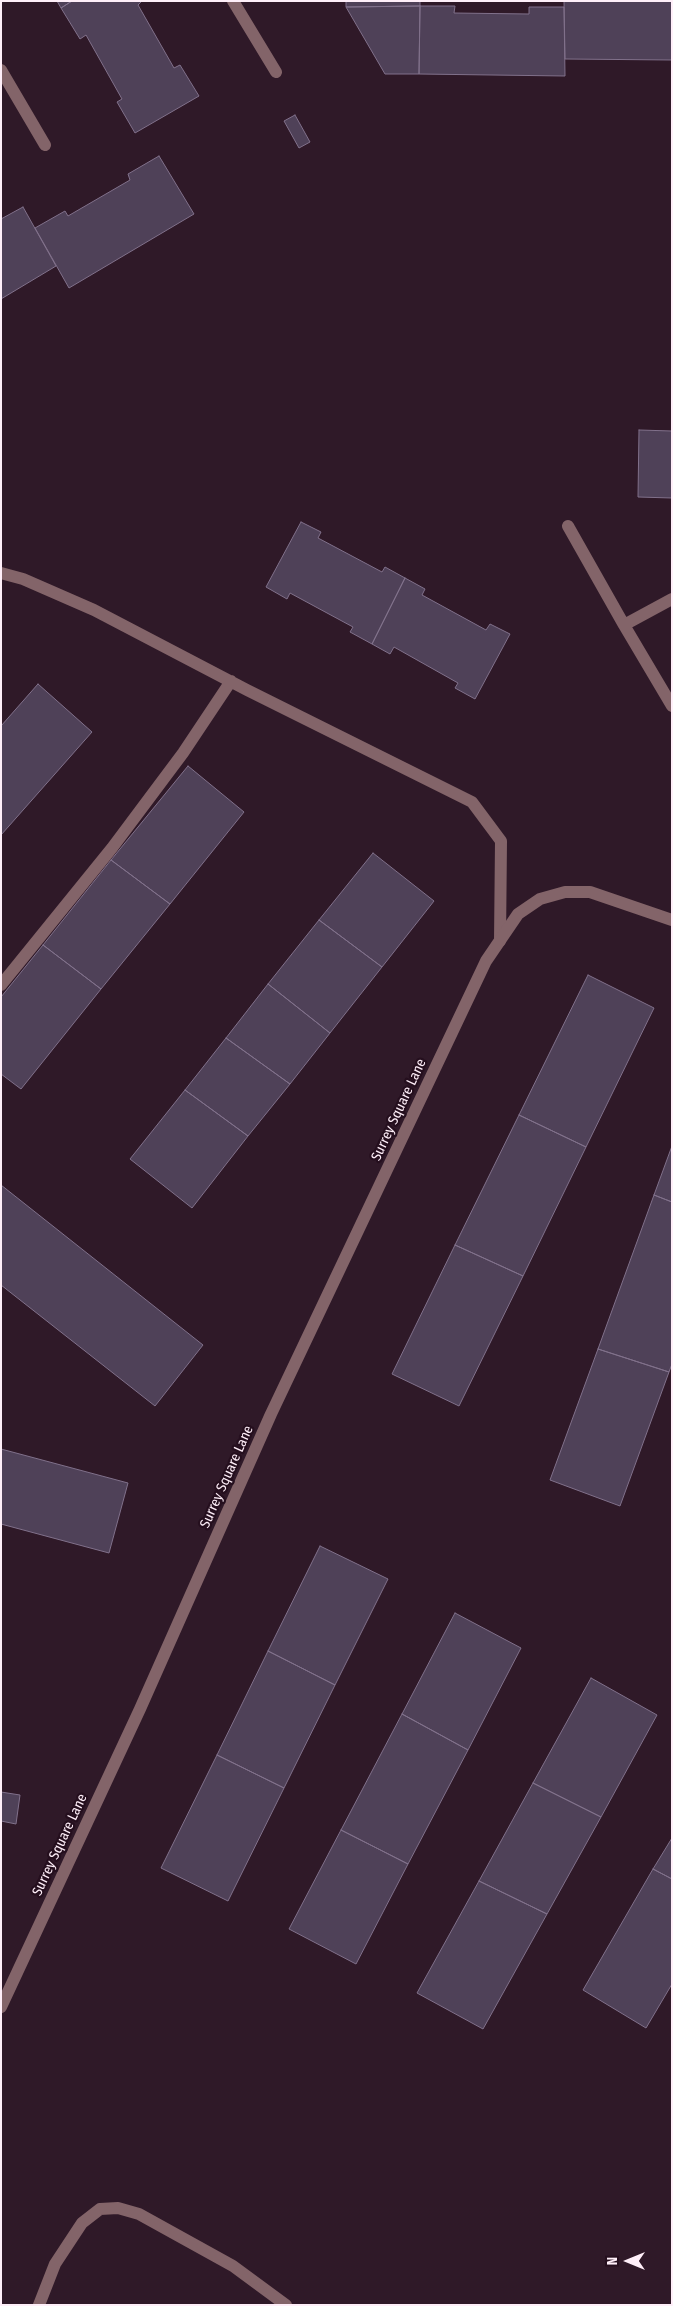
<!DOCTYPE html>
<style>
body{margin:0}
#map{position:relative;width:673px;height:2306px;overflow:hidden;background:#2f1928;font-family:"Fira Sans Condensed",sans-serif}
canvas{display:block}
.frame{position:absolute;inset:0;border:2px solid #ffeff9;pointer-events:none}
.north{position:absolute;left:603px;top:2236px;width:50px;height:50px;-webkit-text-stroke:4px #250f1e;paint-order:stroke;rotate:270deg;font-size:14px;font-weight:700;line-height:20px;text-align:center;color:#ffeff9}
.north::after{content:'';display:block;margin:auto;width:18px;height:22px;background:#ffeff9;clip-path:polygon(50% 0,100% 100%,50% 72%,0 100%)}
</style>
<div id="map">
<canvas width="673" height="2306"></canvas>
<div class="frame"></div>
<div class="north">N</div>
</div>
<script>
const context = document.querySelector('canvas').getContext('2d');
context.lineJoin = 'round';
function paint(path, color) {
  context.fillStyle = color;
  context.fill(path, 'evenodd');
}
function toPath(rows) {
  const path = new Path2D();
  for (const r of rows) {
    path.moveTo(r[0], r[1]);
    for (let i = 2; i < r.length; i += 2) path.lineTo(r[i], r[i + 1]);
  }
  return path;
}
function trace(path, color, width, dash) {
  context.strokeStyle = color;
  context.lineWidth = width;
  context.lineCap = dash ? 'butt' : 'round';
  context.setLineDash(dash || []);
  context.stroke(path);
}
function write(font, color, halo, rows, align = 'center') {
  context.font = font + ' "Fira Sans Condensed",sans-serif';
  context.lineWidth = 4.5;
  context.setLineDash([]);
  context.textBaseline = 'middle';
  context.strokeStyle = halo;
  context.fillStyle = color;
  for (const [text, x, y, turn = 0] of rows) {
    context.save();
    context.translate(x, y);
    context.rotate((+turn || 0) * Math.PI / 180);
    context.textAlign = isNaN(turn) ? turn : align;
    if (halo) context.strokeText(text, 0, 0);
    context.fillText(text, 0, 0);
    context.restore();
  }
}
const building = toPath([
 [57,1,72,1,61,8,57,1],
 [72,1,142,1,138,5,174,68,180,65,199,96,135,133,117,102,122,99,86,35,80,39,61,8,72,1],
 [346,1,420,1,420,6,346,7,346,1],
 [564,1,672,1,672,60,565,59,564,1],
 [420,6,455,6,454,13,529,14,529,7,564,7,565,76,419,74,420,6],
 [420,6,419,74,385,74,346,7,420,6],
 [295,115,310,142,299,148,284,121,295,115],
 [159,156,194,214,69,288,35,228,65,211,68,216,130,180,128,174,159,156],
 [23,207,56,266,1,299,1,219,23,207],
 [639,430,672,431,672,498,638,497,639,430],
 [301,522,321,532,318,538,382,572,385,567,405,578,372,644,350,632,353,627,290,593,287,599,266,587,301,522],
 [405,578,425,589,422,595,486,630,490,624,510,634,475,699,455,688,458,683,394,647,390,654,372,644,405,578],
 [38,684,92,732,1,835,1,726,38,684],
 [188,766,244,812,170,904,111,860,188,766],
 [373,853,434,901,382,967,319,920,373,853],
 [111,860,170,904,101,989,43,945,111,860],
 [319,920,382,967,330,1033,268,984,319,920],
 [43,945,101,989,21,1089,1,1074,1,997,43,945],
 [588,975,654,1008,586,1147,519,1115,588,975],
 [268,984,330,1033,290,1084,226,1038,268,984],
 [226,1038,290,1084,248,1136,185,1090,226,1038],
 [185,1090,248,1136,192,1208,130,1159,185,1090],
 [519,1115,586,1147,523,1276,455,1245,519,1115],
 [672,1146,672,1202,654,1195,672,1146],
 [1,1185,203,1345,155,1406,1,1285,1,1185],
 [654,1195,672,1202,672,1364,669,1372,598,1349,654,1195],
 [455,1245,523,1276,459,1406,392,1374,455,1245],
 [598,1349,669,1372,620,1506,550,1480,598,1349],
 [1,1449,128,1483,109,1553,1,1524,1,1449],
 [320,1546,388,1579,335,1685,268,1651,320,1546],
 [455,1613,521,1648,468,1750,402,1714,455,1613],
 [268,1651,335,1685,284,1788,217,1755,268,1651],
 [591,1678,657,1715,601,1817,533,1783,591,1678],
 [402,1714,468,1750,408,1864,341,1830,402,1714],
 [217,1755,284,1788,228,1901,161,1868,217,1755],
 [533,1783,601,1817,547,1914,479,1881,533,1783],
 [1,1792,20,1795,16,1824,1,1821,1,1792],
 [341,1830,408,1864,356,1964,289,1929,341,1830],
 [672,1838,672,1879,653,1869,672,1838],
 [653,1869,672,1879,672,1984,646,2028,583,1990,653,1869],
 [479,1881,547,1914,483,2029,417,1993,479,1881]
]);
paint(building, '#4f4158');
trace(building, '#81718b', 1);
trace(toPath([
 [233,1,276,72],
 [1,70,45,145],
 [568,526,624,625],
 [1,573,23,579,94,610,247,690,472,802,501,841,500,941],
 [672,599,624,625,672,706],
 [1,985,112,848,183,753,231,681],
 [39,2305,55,2264,82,2223,100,2209,118,2208,139,2214,233,2266,286,2305]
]), '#836469', 12);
trace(toPath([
 [1,2007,140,1709,271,1414,486,961,518,914,540,899,565,892,590,892,672,920]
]), '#836469', 12);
write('14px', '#ffeff9', '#250f1e', [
 ["Surrey Square Lane",399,1110,-65],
 ["Surrey Square Lane",227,1477,-66],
 ["Surrey Square Lane",60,1845,-65]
]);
</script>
